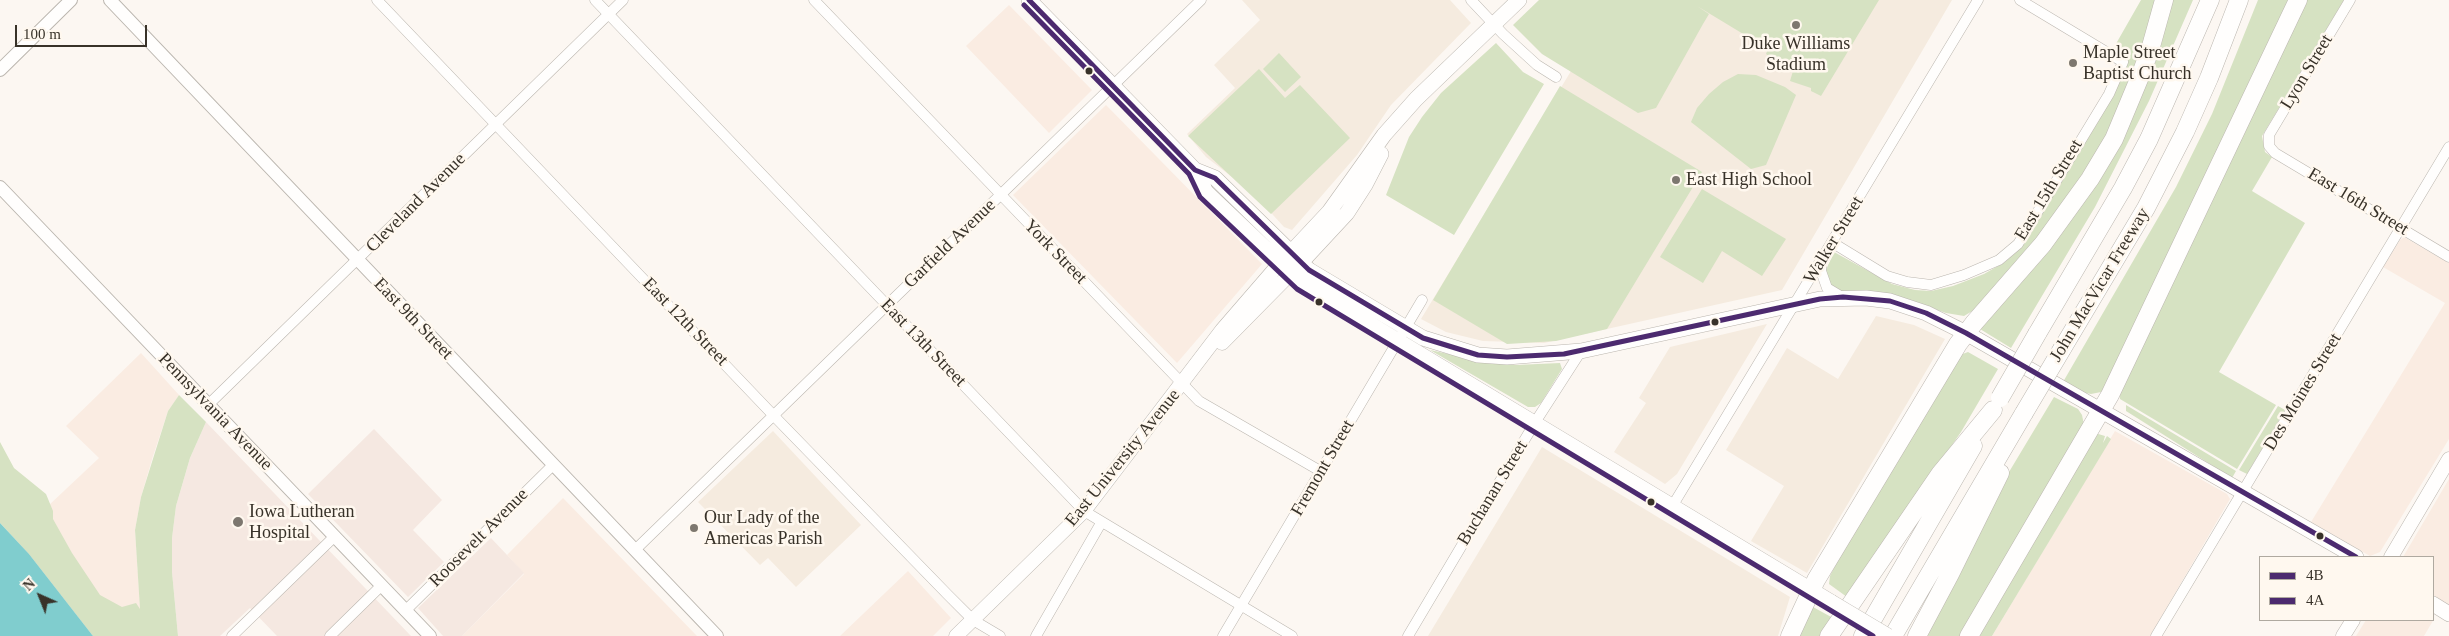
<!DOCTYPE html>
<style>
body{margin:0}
#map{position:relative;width:2449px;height:636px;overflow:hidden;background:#fcf7f2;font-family:Georgia,serif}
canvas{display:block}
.legend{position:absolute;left:2259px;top:556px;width:175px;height:65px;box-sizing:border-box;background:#fff8ef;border:1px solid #afa9a0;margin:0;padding:6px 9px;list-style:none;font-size:15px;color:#383229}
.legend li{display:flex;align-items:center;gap:10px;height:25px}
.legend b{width:25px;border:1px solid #afa9a0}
.north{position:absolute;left:15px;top:571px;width:50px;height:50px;-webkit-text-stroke:4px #fff8ef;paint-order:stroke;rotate:316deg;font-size:14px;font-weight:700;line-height:20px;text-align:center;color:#383229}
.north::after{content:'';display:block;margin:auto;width:18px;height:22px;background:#383229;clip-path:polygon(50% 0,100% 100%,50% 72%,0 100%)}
.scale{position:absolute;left:15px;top:25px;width:132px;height:22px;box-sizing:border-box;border:2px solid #383229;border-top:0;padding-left:6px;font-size:15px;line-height:18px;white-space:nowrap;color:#383229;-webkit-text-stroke:4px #fff8ef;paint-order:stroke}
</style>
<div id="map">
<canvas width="2449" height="636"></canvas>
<ul class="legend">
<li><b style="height:6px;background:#4c2a6f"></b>4B</li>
<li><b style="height:6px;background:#4c2a6f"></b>4A</li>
</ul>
<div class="north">N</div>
<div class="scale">100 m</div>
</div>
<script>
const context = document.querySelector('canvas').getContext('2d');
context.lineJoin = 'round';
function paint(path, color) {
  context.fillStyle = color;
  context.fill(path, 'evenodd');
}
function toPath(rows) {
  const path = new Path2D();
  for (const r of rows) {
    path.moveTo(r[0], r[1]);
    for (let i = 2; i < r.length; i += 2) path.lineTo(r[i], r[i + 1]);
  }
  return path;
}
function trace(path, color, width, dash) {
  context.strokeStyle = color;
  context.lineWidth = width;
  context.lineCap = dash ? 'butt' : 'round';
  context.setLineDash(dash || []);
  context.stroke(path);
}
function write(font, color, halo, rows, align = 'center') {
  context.font = font + ' Georgia,serif';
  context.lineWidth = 5;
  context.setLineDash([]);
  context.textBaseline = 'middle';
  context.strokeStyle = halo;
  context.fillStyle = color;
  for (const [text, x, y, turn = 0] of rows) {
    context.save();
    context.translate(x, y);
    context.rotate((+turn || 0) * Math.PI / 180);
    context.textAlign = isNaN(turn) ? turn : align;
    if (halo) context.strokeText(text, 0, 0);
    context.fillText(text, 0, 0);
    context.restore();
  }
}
paint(toPath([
 [1009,5,1092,90,1049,133,966,46],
 [1106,105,1262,264,1177,363,1013,195],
 [2404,237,2449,263,2449,439,2380,552,2370,556,2311,522,2445,303,2383,267,2400,240],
 [141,353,179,395,168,411,153,456,141,497,135,530,141,622,93,636,14,538,99,458,66,426],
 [2115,431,2227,494,2230,499,2153,631,2150,636,1992,636],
 [2449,479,2449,605,2433,595,2433,557,2403,557],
 [563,498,697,636,462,636,524,574,507,555],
 [908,571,951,618,933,636,840,636],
 [2433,618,2434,619,2424,636,2356,636,2366,620,2433,620]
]), '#faece2');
paint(toPath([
 [1242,0,1450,0,1471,23,1391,105,1357,155,1292,230,1284,227,1253,193,1206,157,1187,134,1235,88,1214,65,1260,20],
 [1541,0,1952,0,1782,290,1544,343,1483,341,1446,332,1421,319,1571,71],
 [1876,316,1914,325,1945,339,1807,573,1751,541,1784,486,1726,450,1787,348,1838,379],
 [1767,324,1677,474,1665,484,1614,452,1646,403,1639,398,1670,347],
 [773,431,861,525,796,587,768,558,760,565,698,502],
 [1542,447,1790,597,1778,636,1428,636]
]), '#f5ebdf');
paint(toPath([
 [206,422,411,636,277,636,250,608,220,636,178,636,172,572,172,538,176,506,190,458],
 [374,429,442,500,413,530,444,562,408,597,308,494],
 [491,538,524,573,462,636,443,636,418,608]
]), '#f5e8e1');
paint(toPath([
 [1539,0,1879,0,1821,96,1811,91,1811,88,1790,81,1793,71,1766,54,1768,49,1697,6,1709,14,1703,24,1656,108,1638,113,1542,54,1513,25],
 [2141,0,2157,0,2145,42,2117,112,2102,144,2084,177,2043,233,1979,307,1964,316,1946,313,1917,303,1843,292,1830,286,1825,272,1834,252,1892,284,1915,290,1931,291,1953,286,1984,274,2005,262,2021,247,2127,69,2127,61,2124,55,2113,49],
 [2169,0,2193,0,2149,101,2095,207,2011,348,1980,329,2068,222],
 [2258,0,2290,0,2106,388,2101,392,2091,394,2081,392,2063,382,2176,187,2212,114],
 [2303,0,2344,0,2262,136,2265,152,2272,157,2252,191,2305,223,2219,372,2276,405,2237,469,2120,399,2119,391],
 [1496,43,1523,72,1544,84,1454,235,1386,195,1409,137,1422,117,1441,93],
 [1279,53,1301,77,1285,92,1263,69],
 [1259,69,1285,98,1300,85,1350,138,1271,214,1188,136],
 [1738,74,1756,75,1785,87,1796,95,1766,165,1751,169,1691,122,1697,108,1709,94,1723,82],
 [1560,86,1702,172,1607,329,1556,341,1507,344,1433,300],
 [1702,189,1786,239,1762,276,1722,251,1703,283,1660,257],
 [1430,350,1485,362,1516,365,1560,363,1562,369,1541,403,1535,407,1528,407],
 [1968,352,1998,369,1961,432,1847,597,1829,584,1830,576,1836,564,1833,562,1960,355],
 [179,395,206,422,190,458,176,506,172,538,172,572,178,636,93,636,29,554,0,523,0,442,14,468,46,494,53,511,53,519,72,553,100,595,122,607,136,603,140,609,135,530,141,497,168,411],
 [2054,397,2078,409,2082,415,2084,425,1962,636,1923,636,2006,477],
 [2126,405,2236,471,2232,478,2126,411],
 [2278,406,2285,410,2247,474,2239,470],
 [2095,433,2105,436,2103,443,2107,436,2111,439,1992,636,1975,636],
 [1813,607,1833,618,1822,636,1795,636]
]), '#d6e2c2');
paint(toPath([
 [0,523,29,554,93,636,0,636]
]), '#80cdce');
const minor = toPath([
 [377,0,774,416,948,595,973,620,1000,636],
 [595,0,1084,511,1292,636],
 [814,0,1199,401,1322,472],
 [1471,0,1503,34,1537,65,1556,77],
 [2350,0,2269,135,2269,146,2275,153,2449,257],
 [1833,243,1887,276,1907,282,1931,285,1964,275,1999,260,2018,244,2109,94,2123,62,2020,0],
 [1821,262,1821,271,1827,288,1842,297],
 [208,405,623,0],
 [1673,505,1978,0],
 [635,550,1201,0],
 [405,611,553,465],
 [232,636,335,536],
 [330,636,381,586],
 [1036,636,1101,523],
 [1223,636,1422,300],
 [1408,636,1534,424,1581,351],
 [2156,636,2449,147]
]);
const tertiary = toPath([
 [110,0,717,636],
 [0,70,71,0],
 [0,187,430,636]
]);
const secondary = toPath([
 [1222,343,1291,273],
 [2391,557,2449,459],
 [956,636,1084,511,1222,330,1280,263],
 [2343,636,2353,620]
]);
const primary = toPath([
 [1029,0,1195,170,1206,192,1302,283,1831,602],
 [1195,170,1215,178,1309,270,1423,338,1478,355,1507,357,1581,351,1820,299,1866,298,1890,301,1926,313,1966,333,2356,557],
 [1285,259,1329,212,1384,135,1416,99,1519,0],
 [1295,269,1347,213,1365,185,1381,154],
 [2433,604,2449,614]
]);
const motorway = toPath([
 [2037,334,2123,188,2149,139,2210,0],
 [2062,349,2146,208,2185,132,2209,78,2239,0],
 [1790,636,1816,580,1958,344,1974,323,2043,244,2090,179,2114,139,2139,79,2150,50,2164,0],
 [1829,636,1940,474,1993,410],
 [1863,636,1973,446],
 [1893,636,2024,413],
 [1917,636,1950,574,2000,473],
 [1969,636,2110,395,2298,0]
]);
trace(minor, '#bbb6af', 11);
trace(tertiary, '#bbb6af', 14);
trace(secondary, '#bbb6af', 15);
trace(primary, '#bbb6af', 16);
trace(motorway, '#bbb6af', 19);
trace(minor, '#fffefd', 10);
trace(tertiary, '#fffefd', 12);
trace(secondary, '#fffefd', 14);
trace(primary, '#fffefd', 15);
trace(motorway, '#fffefd', 18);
const primaryBridge = toPath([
 [1831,602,1888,636]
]);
const motorwayBridge = toPath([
 [2000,398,2037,334],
 [2024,413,2062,349]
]);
trace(primaryBridge, '#bbb6af', 16, []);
trace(motorwayBridge, '#bbb6af', 19, []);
trace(primaryBridge, '#fffefd', 15);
trace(motorwayBridge, '#fffefd', 18);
trace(toPath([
 [1029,0,1195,170,1215,178,1309,270,1423,338,1478,355,1507,357,1564,354,1820,299,1843,297,1890,301,1926,313,1966,333,2356,557]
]), '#4c2a6f', 5);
trace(toPath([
 [1024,5,1189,174,1200,197,1297,289,1873,636]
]), '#4c2a6f', 5);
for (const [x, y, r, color] of [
 [1796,25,5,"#7d776f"],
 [2073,63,5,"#7d776f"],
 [1089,71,4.5,"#383229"],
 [1676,180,5,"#7d776f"],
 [1319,302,4.5,"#383229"],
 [1715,322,4.5,"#383229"],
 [1651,502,4.5,"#383229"],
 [238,522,6,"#7d776f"],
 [694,528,5,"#7d776f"],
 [2320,536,4.5,"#383229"]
]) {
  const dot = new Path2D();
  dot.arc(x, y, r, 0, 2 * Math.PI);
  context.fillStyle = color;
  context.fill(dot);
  trace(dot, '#fff8ef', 2);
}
write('18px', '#383229', '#fff8ef', [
 ["Duke Williams",1796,44,"center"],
 ["Stadium",1796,65,"center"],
 ["Maple Street",2083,53],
 ["Baptist Church",2083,74],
 ["East High School",1686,180],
 ["Iowa Lutheran",249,512],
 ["Hospital",249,533],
 ["Our Lady of the",704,518],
 ["Americas Parish",704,539]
], 'left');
write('18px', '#383229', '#fff8ef', [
 ["Lyon Street",2307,72,-59],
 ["East 15th Street",2049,190,-59],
 ["East 16th Street",2358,202,31],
 ["Cleveland Avenue",416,203,-45],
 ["Walker Street",1834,240,-59],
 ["Garfield Avenue",950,244,-44],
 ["York Street",1055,252,46],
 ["John MacVicar Freeway",2100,285,-59],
 ["East 9th Street",413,319,46],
 ["East 12th Street",685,322,46],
 ["East 13th Street",923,343,46],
 ["Des Moines Street",2303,392,-59],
 ["Pennsylvania Avenue",215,412,46],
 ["East University Avenue",1123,458,-51],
 ["Fremont Street",1323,468,-60],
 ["Buchanan Street",1493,493,-59],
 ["Roosevelt Avenue",479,538,-45]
]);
</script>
